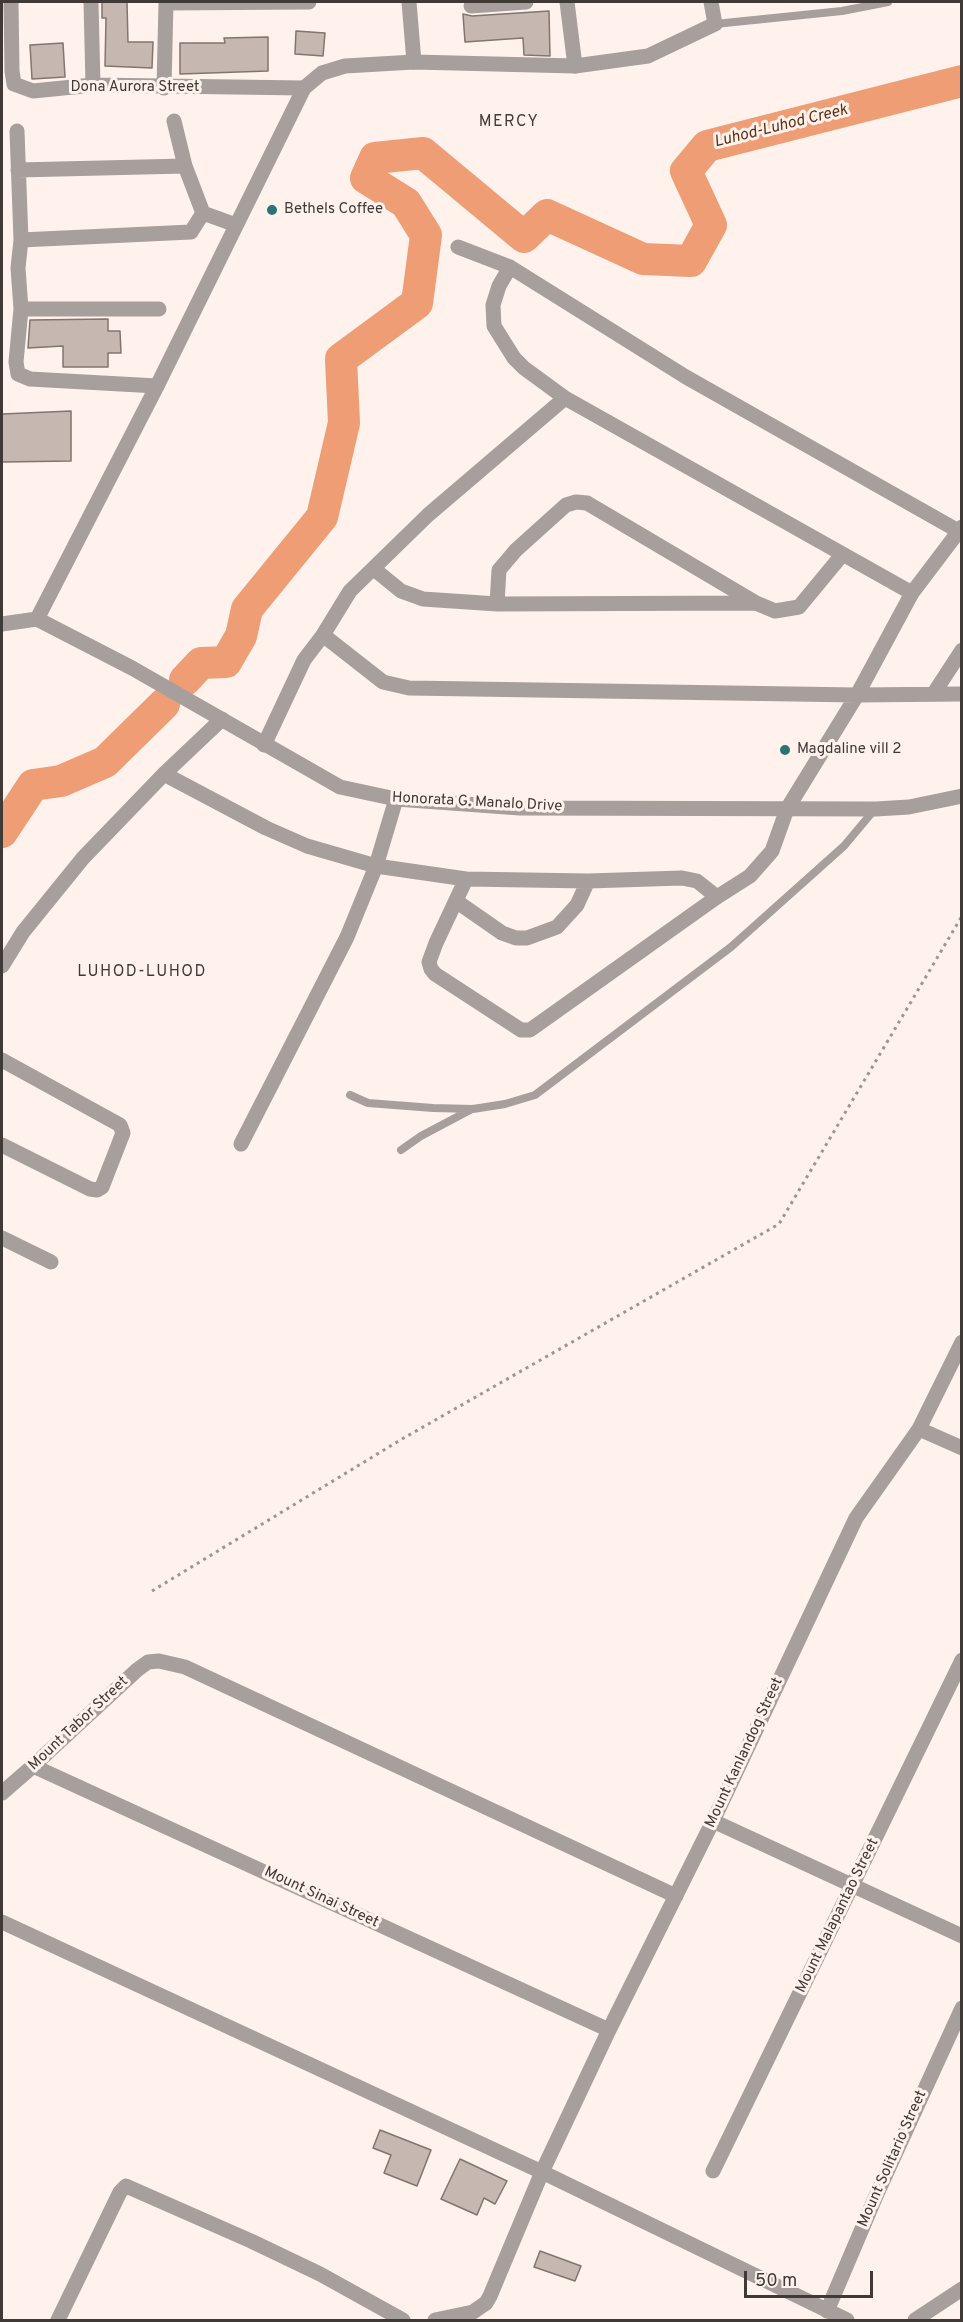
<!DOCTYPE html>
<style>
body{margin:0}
#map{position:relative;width:963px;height:2322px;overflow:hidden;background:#fff2ec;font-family:Overpass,sans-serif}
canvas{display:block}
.frame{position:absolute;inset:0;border:3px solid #403a37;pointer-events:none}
.scale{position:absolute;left:744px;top:2271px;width:129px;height:27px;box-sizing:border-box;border:3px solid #403a37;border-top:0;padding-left:8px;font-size:18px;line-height:21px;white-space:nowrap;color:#403a37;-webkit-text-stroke:4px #fff2ec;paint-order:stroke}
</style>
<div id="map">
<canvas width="963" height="2322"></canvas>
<div class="frame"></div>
<div class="scale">50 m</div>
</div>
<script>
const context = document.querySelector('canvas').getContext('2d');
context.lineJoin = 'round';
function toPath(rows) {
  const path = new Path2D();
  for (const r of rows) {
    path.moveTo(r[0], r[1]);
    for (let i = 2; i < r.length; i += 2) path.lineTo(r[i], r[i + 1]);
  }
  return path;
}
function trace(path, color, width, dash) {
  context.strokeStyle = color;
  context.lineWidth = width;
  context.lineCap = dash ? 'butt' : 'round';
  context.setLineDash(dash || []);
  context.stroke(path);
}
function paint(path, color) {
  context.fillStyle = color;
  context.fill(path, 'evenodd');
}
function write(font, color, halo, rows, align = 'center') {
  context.font = font + ' Overpass,sans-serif';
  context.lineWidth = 6;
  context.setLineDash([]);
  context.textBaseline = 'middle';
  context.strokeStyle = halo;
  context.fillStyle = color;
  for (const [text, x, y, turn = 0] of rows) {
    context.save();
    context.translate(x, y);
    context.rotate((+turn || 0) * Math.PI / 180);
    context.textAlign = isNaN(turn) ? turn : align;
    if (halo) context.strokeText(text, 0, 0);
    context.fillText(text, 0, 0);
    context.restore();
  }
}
trace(toPath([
 [185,680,201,663,226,662,241,636,247,609,322,517,344,423,341,359,417,303,426,235,406,203,366,178,375,158,423,153,524,237,547,215,643,259,691,261,711,225,686,171,707,146,962,81],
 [2,832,33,785,61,781,105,762,164,704]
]), '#ee9d75', 32);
const building = toPath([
 [102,2,127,2,128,42,153,42,152,68,105,66,106,18,102,18,102,2],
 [549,11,550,56,524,55,523,38,465,42,463,14,472,16,549,11],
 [296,31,325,33,323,56,295,54,296,31],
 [268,37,268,71,180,74,180,43,225,43,224,38,268,37],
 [63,43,65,77,32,79,30,45,63,43],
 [108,319,108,331,120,331,121,353,108,353,108,367,63,367,63,346,28,348,30,320,108,319],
 [71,411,71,461,2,462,2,414,71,411],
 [380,2130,431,2150,417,2186,384,2173,391,2155,373,2148,380,2130],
 [460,2159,507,2181,495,2204,484,2198,477,2215,441,2199,460,2159],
 [540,2251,581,2266,575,2281,534,2267,540,2251]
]);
paint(building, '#c6b7b0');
trace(building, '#82756e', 1.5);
trace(toPath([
 [152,1591,402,1439,779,1224,962,916]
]), '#9e9590', 3, [3, 4.5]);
trace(toPath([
 [715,24,842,11,888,2],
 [350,1095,368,1103,433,1108,473,1109,505,1104,535,1095,731,947,844,846,875,809],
 [401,1150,421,1136,472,1109]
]), '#a69f9c', 8);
trace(toPath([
 [11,2,12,71,14,84,33,91,93,85,304,88],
 [91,2,93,85],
 [409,2,414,62],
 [567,2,575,66],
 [166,3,309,2],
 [471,6,526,2],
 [164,88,166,2],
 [174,121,185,166],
 [17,131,21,240,18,268,21,309,16,362,18,374,30,379,157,386],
 [18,170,185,166,203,213],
 [21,240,191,232,203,213,236,225],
 [458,247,510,267,686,377,962,533],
 [510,267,499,286,493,305,494,326,514,358,524,368,565,398,912,593],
 [21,309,159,309],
 [374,569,401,591,423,599,497,604,756,603,775,611,799,607,842,555],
 [497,604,499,570,516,550,566,505,576,502,587,503,756,603],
 [323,635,383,682,409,688,857,695,962,694],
 [934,693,962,650],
 [264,745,304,660,323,635,350,591,428,515,565,398],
 [164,774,266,828,307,846,376,866,466,879,588,881,682,878,697,881,717,897],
 [466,879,436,943,429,962,431,969,435,974,521,1030,530,1030,717,897,750,876,772,851,787,809,857,695,912,593,962,527],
 [456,901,502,933,516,938,527,938,557,927,577,905,588,881],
 [2,966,23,932,83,858,164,774,222,719],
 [2,1060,120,1125,123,1133,102,1187,97,1190,90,1189,2,1145],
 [241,1144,347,937,376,866,396,799],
 [2,1238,51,1262],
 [919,1429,962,1448],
 [33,1766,609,2030],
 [2,1793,33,1766,137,1670,148,1662,159,1661,185,1667,676,1896],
 [713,1821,962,1936],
 [2,1922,542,2172,847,2320],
 [713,2171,962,1660],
 [827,2311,876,2196,962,2008],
 [58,2320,120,2192,126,2186,251,2241,320,2274,403,2320],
 [435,2320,473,2312,486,2303,490,2296,542,2172,609,2030,713,1821,856,1518,919,1429,962,1342],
 [915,2320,962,2289]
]), '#a69f9c', 15);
trace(toPath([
 [37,619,157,386,304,88,322,73,345,66,414,62,575,66,648,56,715,24,711,2],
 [2,624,37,619,132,668,340,787,396,799,520,808,876,809,909,807,962,796]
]), '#a69f9c', 15);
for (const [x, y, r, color] of [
 [272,210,6,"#2a7475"],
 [785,750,6,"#2a7475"]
]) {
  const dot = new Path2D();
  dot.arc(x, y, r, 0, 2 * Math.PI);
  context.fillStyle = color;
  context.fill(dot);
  trace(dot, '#fff2ec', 2);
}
write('15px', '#403a37', '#fff2ec', [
 ["Dona Aurora Street",135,88],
 ["Honorata G. Manalo Drive",477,803,3],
 ["Mount Tabor Street",79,1724,-43],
 ["Mount Kanlandog Street",745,1753,-65],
 ["Mount Sinai Street",321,1898,25],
 ["Mount Malapantao Street",838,1916,-64],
 ["Mount Solitario Street",893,2159,-66]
]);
write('15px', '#403a37', '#fff2ec', [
 ["Bethels Coffee",284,210],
 ["Magdaline vill 2",797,750]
], 'left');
context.letterSpacing = '1.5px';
write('16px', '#403a37', '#fff2ec', [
 ["MERCY",509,123],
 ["LUHOD-LUHOD",142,973]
]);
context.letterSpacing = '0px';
write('italic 16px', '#602d10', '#fff2ec', [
 ["Luhod-Luhod Creek",781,127,-14]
]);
</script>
